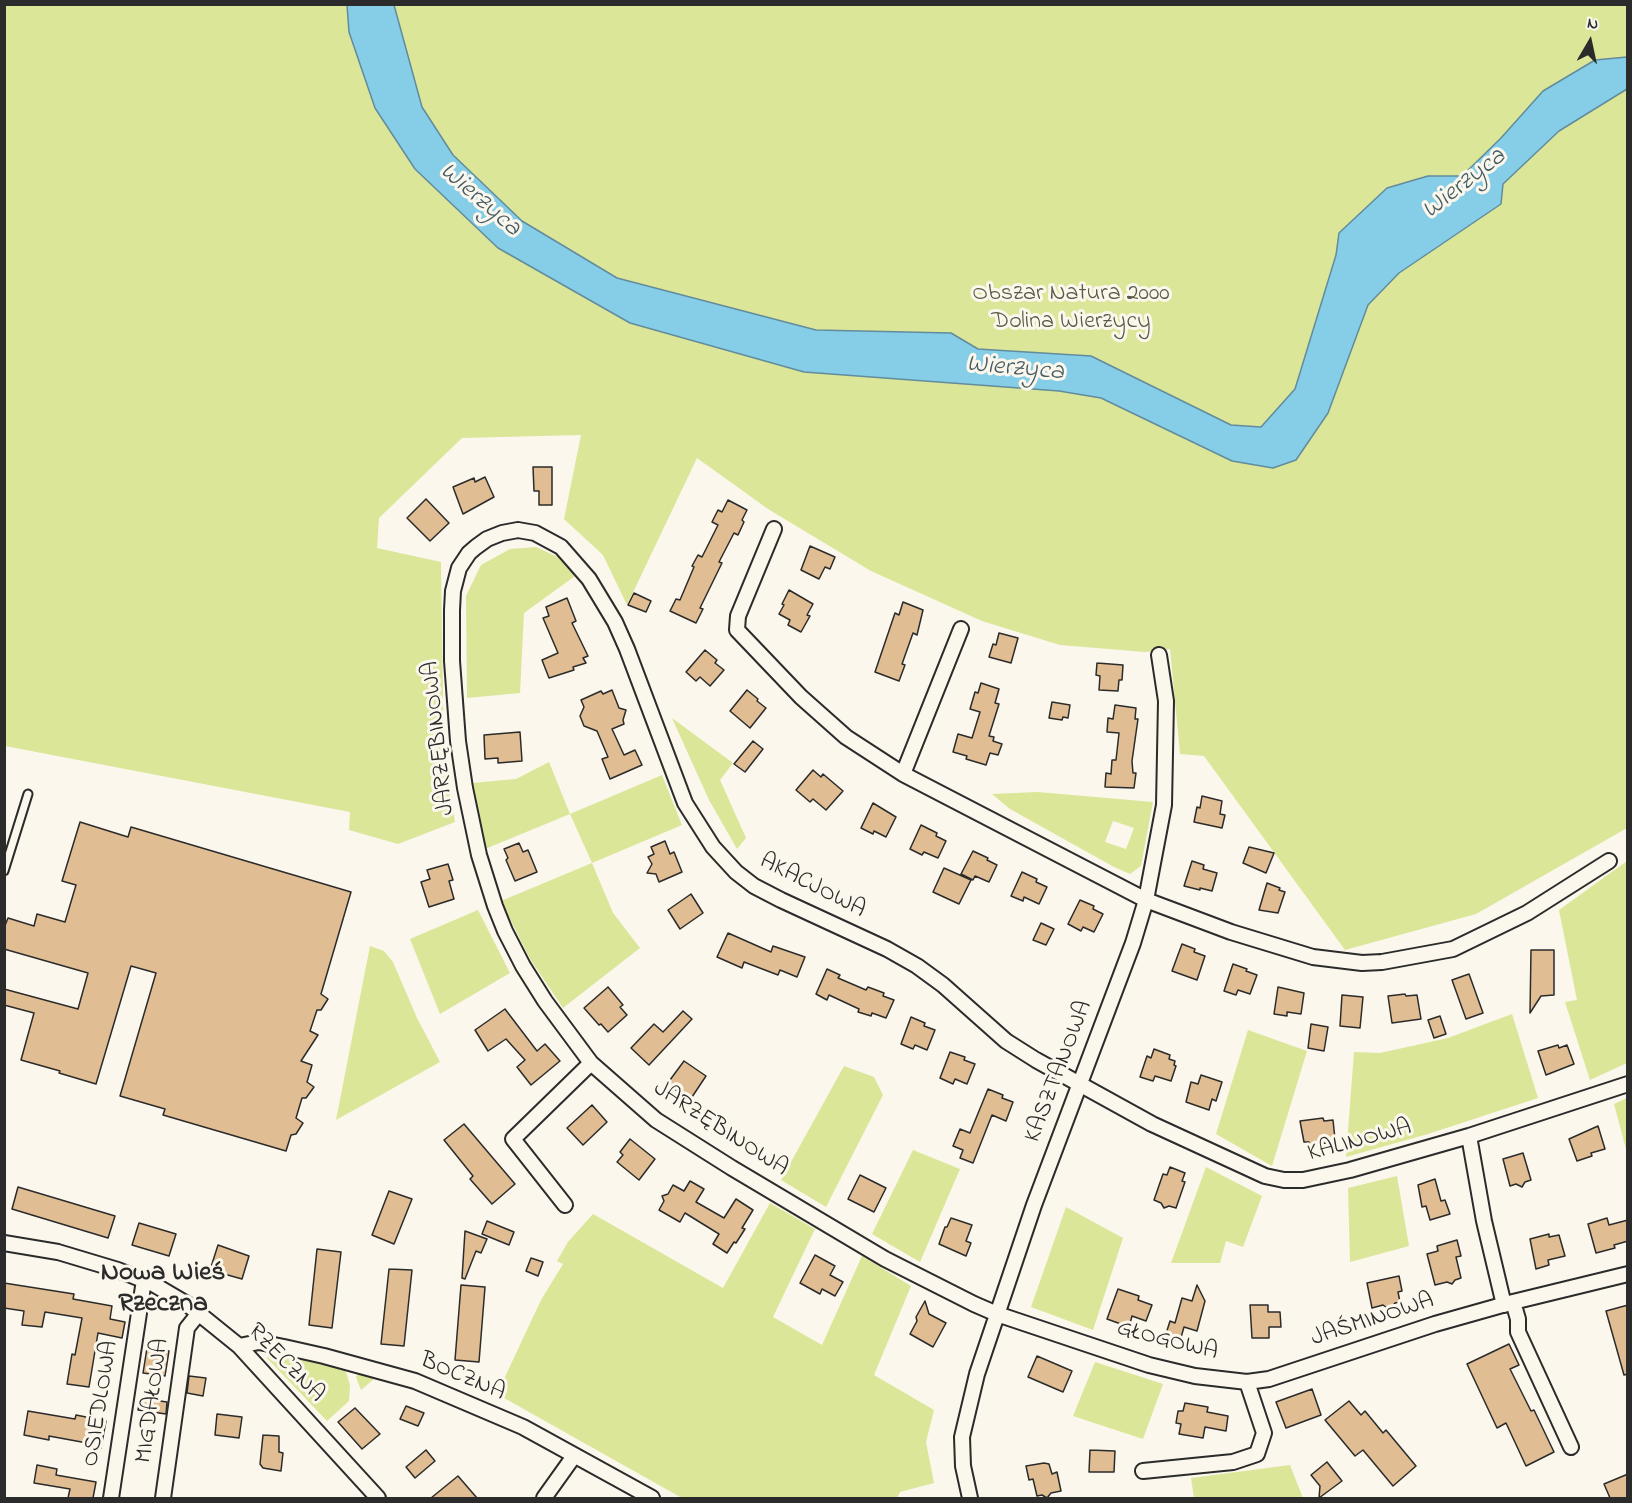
<!DOCTYPE html>
<meta charset="utf-8">
<style>
body{margin:0}
#map{position:relative;width:1632px;height:1503px;overflow:hidden;background:#fbf7ec;font-family:"Indie Flower",sans-serif}
canvas{display:block}
.frame{position:absolute;inset:0;border:6px solid #2b2b2b;pointer-events:none}
.north{position:absolute;left:1560px;top:12px;width:60px;height:60px;-webkit-text-stroke:4px #fbf7ec;paint-order:stroke;rotate:9deg;font-size:16px;font-weight:700;line-height:24px;text-align:center;color:#2b2b2b}
.north::after{content:'';display:block;margin:auto;width:21px;height:27px;background:#2b2b2b;clip-path:polygon(50% 0,100% 100%,50% 72%,0 100%)}
</style>
<div id="map">
<canvas width="1632" height="1503"></canvas>
<div class="frame"></div>
<div class="north">N</div>
</div>
<script>
const context = document.querySelector('canvas').getContext('2d');
context.lineJoin = 'round';
function paint(path, color) {
  context.fillStyle = color;
  context.fill(path, 'evenodd');
}
function toPath(rows) {
  const path = new Path2D();
  for (const r of rows) {
    path.moveTo(r[0], r[1]);
    for (let i = 2; i < r.length; i += 2) path.lineTo(r[i], r[i + 1]);
  }
  return path;
}
function trace(path, color, width, dash) {
  context.strokeStyle = color;
  context.lineWidth = width;
  context.lineCap = dash ? 'butt' : 'round';
  context.setLineDash(dash || []);
  context.stroke(path);
}
function write(font, color, halo, rows, align = 'center') {
  context.font = font + ' "Indie Flower",sans-serif';
  context.lineWidth = 6;
  context.setLineDash([]);
  context.textBaseline = 'middle';
  context.strokeStyle = halo;
  context.fillStyle = color;
  for (const [text, x, y, turn = 0] of rows) {
    context.save();
    context.translate(x, y);
    context.rotate((+turn || 0) * Math.PI / 180);
    context.textAlign = isNaN(turn) ? turn : align;
    if (halo) context.strokeText(text, 0, 0);
    context.fillText(text, 0, 0);
    context.restore();
  }
}
paint(toPath([
 [4,5,1627,5,1627,828,1476,914,1345,950,1204,756,1180,754,1170,649,1145,652,1060,645,982,621,871,571,768,509,697,458,627,605,603,555,564,519,581,435,462,438,379,518,377,548,441,562,444,765,455,822,398,844,349,830,350,812,5,746],
 [536,547,560,558,575,576,524,613,520,693,467,698,466,596,481,565,510,549],
 [672,718,733,763,720,780,746,838,737,849,709,800],
 [549,762,570,814,662,775,682,825,592,863,613,913,640,948,563,1008,530,959,501,901,592,863,570,814,485,849,472,783,516,779],
 [1038,792,1153,802,1141,866,1130,874,1114,867,1010,809,992,794],
 [1113,821,1134,828,1126,849,1105,842],
 [1627,861,1627,1063,1590,1080,1565,1002,1577,1000,1559,910],
 [478,910,510,973,440,1014,410,939],
 [370,946,384,951,393,962,417,1018,440,1062,336,1120],
 [1512,1014,1538,1098,1428,1134,1346,1157,1354,1052,1380,1053,1448,1038],
 [1248,1030,1307,1051,1272,1166,1216,1134],
 [844,1066,874,1077,883,1095,826,1207,781,1180],
 [1627,1098,1627,1153,1614,1104],
 [913,1150,960,1169,920,1262,872,1234],
 [1206,1167,1262,1196,1243,1247,1226,1241,1220,1263,1171,1263],
 [1397,1176,1409,1246,1350,1262,1348,1188],
 [770,1203,815,1229,773,1317,822,1345,862,1256,911,1286,874,1375,934,1410,926,1442,934,1483,900,1492,897,1498,682,1498,497,1394,541,1300,563,1264,557,1261,568,1242,593,1214,723,1288],
 [1066,1207,1123,1238,1093,1330,1031,1307],
 [272,1349,332,1364,346,1372,350,1385,349,1401,327,1421,267,1358],
 [1095,1362,1163,1384,1143,1439,1073,1416],
 [359,1372,375,1378,361,1390,356,1377],
 [1290,1465,1303,1498,1194,1498,1191,1478]
]), '#dbe699');
const water = toPath([
 [347,5,394,5,422,107,453,155,522,221,617,278,816,330,951,333,978,349,1091,356,1231,425,1261,427,1295,389,1336,255,1339,233,1387,188,1428,176,1462,176,1501,138,1543,91,1595,60,1627,57,1627,89,1559,131,1503,184,1501,204,1399,273,1368,305,1328,413,1296,460,1273,468,1232,461,1101,398,1059,391,804,372,630,323,498,248,415,169,375,108,349,32,347,5]
]);
paint(water, '#86cde7');
trace(water, '#628c9c', 1.5);
const building = toPath([
 [533,467,552,467,552,505,539,505,539,491,534,491,533,467],
 [485,477,494,497,463,514,453,487,474,478,475,482,485,477],
 [426,499,449,523,430,541,407,518,426,499],
 [728,500,747,510,742,520,744,522,738,535,734,533,719,562,722,563,700,608,703,609,696,623,670,611,676,599,680,600,694,567,692,566,698,555,702,557,718,525,712,522,718,510,722,512,728,500],
 [810,546,835,557,830,569,825,567,819,579,801,570,810,546],
 [789,590,813,604,807,615,810,616,801,632,788,625,790,620,779,614,784,605,782,604,789,590],
 [634,593,651,601,646,612,628,605,634,593],
 [567,598,576,621,572,623,588,656,583,658,586,663,573,667,574,670,549,678,542,660,558,653,543,618,549,616,546,607,567,598],
 [903,602,923,610,917,635,913,633,902,664,905,665,899,681,875,672,895,613,899,615,903,602],
 [999,633,1018,638,1011,663,989,657,993,644,996,645,999,633],
 [705,650,717,660,715,663,724,670,710,686,700,677,696,681,686,672,705,650],
 [1097,663,1123,665,1122,680,1119,680,1118,691,1099,690,1100,676,1096,675,1097,663],
 [981,683,999,689,995,703,999,704,989,736,994,737,993,741,1002,744,998,755,990,753,986,765,966,759,967,756,953,752,958,734,972,738,980,712,970,709,975,692,978,693,981,683],
 [612,690,619,708,626,710,623,720,624,724,612,729,624,755,635,750,642,765,610,779,602,759,608,757,597,731,584,726,580,716,584,707,581,700,601,691,603,694,612,690],
 [747,690,758,699,757,701,766,708,750,728,730,711,747,690],
 [1052,702,1070,705,1068,718,1063,717,1062,720,1049,718,1052,702],
 [1115,705,1136,708,1135,719,1138,719,1132,761,1133,773,1136,773,1134,788,1105,787,1106,773,1111,774,1112,760,1116,760,1119,733,1107,732,1108,718,1113,719,1115,705],
 [520,732,522,761,498,763,498,758,485,759,484,735,520,732],
 [753,741,763,749,745,772,734,764,753,741],
 [813,770,821,777,823,774,843,791,826,810,813,799,810,802,796,790,813,770],
 [1202,796,1222,801,1220,814,1225,815,1222,828,1194,822,1197,807,1200,808,1202,796],
 [873,803,896,817,886,837,874,831,873,834,861,828,873,803],
 [80,822,128,837,131,827,351,892,321,994,328,999,321,1010,317,1010,310,1031,318,1035,301,1061,312,1065,307,1082,314,1087,306,1098,302,1098,296,1118,303,1123,296,1134,291,1135,286,1151,163,1115,165,1109,120,1096,156,973,131,966,96,1084,59,1073,60,1071,21,1060,34,1013,4,1005,4,989,78,1009,88,973,4,949,4,928,8,918,34,926,37,914,65,922,76,885,62,881,80,822],
 [921,825,937,833,936,836,946,841,938,858,924,852,922,855,910,849,921,825],
 [665,841,670,854,674,852,682,872,659,882,656,874,647,873,652,864,648,857,654,854,651,847,665,841],
 [519,843,523,852,528,850,537,872,515,881,506,860,508,858,504,849,519,843],
 [1249,847,1274,853,1266,873,1243,863,1249,847],
 [973,851,988,858,987,860,997,865,989,882,975,876,973,880,961,874,973,851],
 [1192,861,1204,865,1203,869,1217,873,1212,891,1200,888,1200,890,1184,886,1192,861],
 [448,864,453,880,449,881,454,899,429,907,421,882,430,879,427,870,448,864],
 [944,868,971,880,959,904,933,892,944,868],
 [1022,872,1037,879,1036,882,1047,887,1039,904,1024,897,1023,901,1011,896,1022,872],
 [1267,883,1280,888,1279,890,1285,892,1278,913,1259,910,1267,883],
 [691,894,703,913,680,929,668,910,691,894],
 [1080,900,1094,906,1093,909,1103,914,1094,932,1083,927,1081,931,1068,924,1080,900],
 [1041,923,1054,929,1046,945,1033,940,1041,923],
 [728,933,771,952,773,946,805,957,797,977,780,970,778,975,744,962,742,968,717,957,728,933],
 [1182,944,1195,949,1194,952,1205,956,1197,980,1172,971,1182,944],
 [1531,950,1554,950,1554,995,1541,996,1530,1013,1531,950],
 [1233,964,1247,969,1246,971,1257,975,1250,994,1238,990,1236,995,1224,991,1233,964],
 [827,969,840,975,838,978,866,990,868,987,884,993,883,996,894,1000,886,1018,872,1013,871,1016,858,1012,859,1009,829,995,827,1000,816,994,827,969],
 [1469,974,1483,1013,1466,1019,1452,980,1469,974],
 [608,987,623,1005,620,1007,627,1015,608,1032,601,1024,599,1025,584,1008,608,987],
 [1278,987,1304,993,1301,1014,1287,1012,1287,1016,1274,1014,1278,987],
 [1405,994,1406,996,1417,995,1421,1019,1392,1023,1388,996,1405,994],
 [1342,995,1363,997,1360,1028,1340,1026,1342,995],
 [505,1009,537,1051,545,1044,560,1061,531,1085,517,1067,525,1060,506,1039,488,1051,475,1030,505,1009],
 [683,1011,692,1019,649,1065,631,1048,654,1024,663,1032,683,1011],
 [1440,1016,1446,1034,1434,1038,1428,1020,1440,1016],
 [911,1017,925,1023,924,1026,935,1030,927,1050,915,1045,913,1049,901,1044,911,1017],
 [1311,1024,1328,1027,1324,1051,1308,1048,1311,1024],
 [1558,1045,1559,1048,1567,1045,1574,1064,1546,1075,1538,1051,1558,1045],
 [1154,1049,1170,1055,1169,1059,1175,1061,1174,1065,1176,1066,1171,1081,1155,1076,1153,1081,1140,1077,1147,1056,1151,1058,1154,1049],
 [950,1052,965,1057,964,1060,975,1064,967,1084,955,1079,953,1084,940,1078,950,1052],
 [684,1061,706,1076,690,1100,667,1084,684,1061],
 [1201,1075,1222,1082,1216,1101,1212,1099,1209,1110,1186,1102,1191,1082,1198,1084,1201,1075],
 [988,1089,1003,1095,1002,1098,1013,1102,1006,1121,992,1115,973,1163,960,1158,963,1150,953,1146,960,1129,970,1133,988,1089],
 [592,1105,607,1122,583,1145,567,1128,592,1105],
 [1323,1118,1324,1121,1333,1120,1335,1139,1326,1140,1326,1143,1310,1145,1309,1142,1304,1142,1300,1121,1323,1118],
 [464,1124,515,1184,492,1204,470,1179,473,1176,444,1140,464,1124],
 [1598,1126,1605,1149,1591,1153,1592,1156,1577,1161,1569,1139,1598,1126],
 [630,1139,655,1159,639,1180,617,1162,623,1155,620,1152,630,1139],
 [1523,1153,1531,1180,1525,1182,1522,1187,1516,1184,1510,1186,1503,1159,1523,1153],
 [1170,1167,1185,1173,1182,1181,1185,1182,1176,1208,1169,1206,1164,1208,1161,1203,1154,1200,1163,1174,1167,1175,1170,1167],
 [860,1175,886,1188,874,1212,848,1199,860,1175],
 [1435,1179,1441,1201,1445,1200,1450,1214,1430,1220,1426,1206,1422,1207,1418,1185,1435,1179],
 [690,1181,704,1189,696,1202,724,1218,736,1199,753,1210,742,1228,745,1229,736,1243,734,1242,727,1253,713,1244,719,1234,685,1213,680,1222,659,1210,664,1201,662,1196,668,1194,673,1185,684,1191,690,1181],
 [18,1187,115,1216,108,1238,12,1209,18,1187],
 [389,1191,412,1199,394,1244,372,1235,389,1191],
 [951,1218,972,1225,966,1241,971,1243,966,1256,939,1244,945,1227,947,1227,951,1218],
 [1607,1218,1609,1225,1628,1220,1628,1241,1614,1245,1615,1248,1596,1253,1588,1224,1607,1218],
 [487,1221,514,1232,509,1245,482,1234,487,1221],
 [139,1223,176,1234,169,1256,132,1245,139,1223],
 [465,1231,487,1239,481,1253,476,1251,465,1279,462,1278,465,1231],
 [1549,1234,1549,1237,1559,1235,1565,1256,1548,1260,1549,1265,1536,1269,1530,1239,1549,1234],
 [1457,1240,1461,1256,1456,1257,1461,1278,1455,1280,1452,1284,1447,1282,1435,1285,1427,1254,1438,1251,1437,1246,1457,1240],
 [218,1245,249,1256,242,1279,210,1270,218,1245],
 [317,1249,341,1252,332,1328,309,1325,317,1249],
 [815,1255,835,1266,830,1275,843,1282,835,1296,822,1289,820,1294,800,1283,815,1255],
 [531,1258,543,1262,538,1276,526,1271,531,1258],
 [389,1269,412,1270,404,1346,381,1344,389,1269],
 [1399,1276,1402,1291,1398,1292,1400,1302,1395,1303,1390,1310,1383,1305,1372,1308,1367,1283,1399,1276],
 [4,1283,74,1294,73,1299,112,1306,110,1319,125,1322,122,1338,98,1333,89,1387,67,1384,72,1354,75,1355,82,1318,45,1312,42,1327,22,1325,24,1311,4,1308,4,1283],
 [461,1285,485,1287,479,1362,455,1360,461,1285],
 [1197,1285,1205,1301,1197,1331,1184,1327,1180,1341,1165,1337,1170,1321,1175,1323,1182,1298,1192,1301,1197,1285],
 [1118,1289,1139,1296,1138,1300,1152,1305,1146,1321,1132,1316,1129,1327,1107,1319,1118,1289],
 [925,1301,929,1314,946,1323,933,1347,910,1334,917,1321,916,1317,925,1301],
 [1250,1305,1268,1305,1268,1312,1280,1312,1281,1327,1269,1327,1269,1338,1252,1338,1250,1305],
 [1628,1305,1628,1374,1624,1375,1606,1311,1628,1305],
 [1509,1344,1519,1365,1510,1369,1531,1411,1534,1410,1554,1452,1526,1466,1506,1423,1497,1428,1467,1364,1509,1344],
 [147,1348,169,1351,165,1376,143,1373,147,1348],
 [1037,1356,1072,1371,1063,1392,1028,1377,1037,1356],
 [189,1376,206,1378,203,1396,187,1393,189,1376],
 [1312,1389,1321,1415,1286,1428,1276,1402,1312,1389],
 [140,1398,167,1402,166,1414,138,1410,140,1398],
 [1349,1401,1361,1415,1365,1411,1383,1433,1386,1430,1416,1466,1393,1486,1363,1450,1355,1456,1325,1420,1349,1401],
 [1185,1403,1208,1407,1207,1412,1228,1416,1226,1431,1205,1427,1203,1438,1179,1434,1181,1424,1176,1423,1178,1411,1183,1411,1185,1403],
 [406,1406,424,1413,418,1426,400,1419,406,1406],
 [355,1408,380,1434,362,1449,338,1422,355,1408],
 [28,1411,75,1419,76,1415,106,1421,101,1448,86,1445,87,1443,49,1436,49,1440,24,1435,28,1411],
 [217,1414,242,1417,239,1438,215,1435,217,1414],
 [263,1435,279,1436,279,1452,283,1453,281,1471,263,1468,260,1464,263,1435],
 [426,1450,435,1461,415,1478,406,1467,426,1450],
 [1090,1450,1115,1451,1114,1472,1089,1472,1090,1450],
 [1327,1462,1342,1481,1319,1498,1320,1486,1311,1475,1327,1462],
 [1044,1463,1049,1464,1052,1474,1057,1472,1061,1491,1051,1493,1047,1498,1042,1495,1037,1496,1033,1479,1029,1480,1026,1466,1044,1463],
 [37,1465,57,1469,56,1475,96,1482,93,1498,68,1498,70,1489,34,1483,37,1465],
 [1628,1474,1628,1498,1610,1498,1604,1484,1628,1474],
 [458,1476,477,1498,431,1498,458,1476]
]);
paint(building, '#e0bd92');
trace(building, '#2b2b2b', 1.5);
const lane = toPath([
 [4,871,28,794]
]);
const street = toPath([
 [774,529,738,616,737,630,801,697,846,737,903,774,1146,900,1231,932,1313,957,1362,963,1382,962,1453,949,1527,913,1609,861],
 [903,774,961,629],
 [1628,1084,1469,1136,1350,1170,1303,1180,1284,1180,1265,1176,1152,1124,1036,1060,1006,1041,943,985,917,966,887,949,781,900,754,886,736,872,713,847,685,803,627,649,615,622,589,579,561,547,535,533,518,530,502,533,487,539,476,547,469,553,459,568,453,591,452,610,452,661,458,741,465,788,479,855,495,906,505,931,523,966,545,1001,591,1063,656,1120,732,1168,885,1259,974,1304,997,1314,1149,1365,1195,1376,1247,1382,1269,1379,1435,1324,1513,1302,1628,1274],
 [1469,1136,1484,1221,1504,1305],
 [565,1205,513,1139,591,1063],
 [4,1243,58,1252,118,1270,153,1284,187,1304,239,1346,378,1498],
 [1513,1302,1518,1319,1518,1332,1571,1447],
 [239,1346,259,1342,284,1347,324,1356,415,1381,523,1427,652,1498],
 [1143,1471,1233,1462,1257,1454,1264,1433,1247,1382],
 [111,1498,144,1280],
 [163,1498,187,1328,199,1313],
 [544,1498,574,1456],
 [970,1498,963,1466,962,1437,977,1374,1034,1205,1133,943,1146,900,1164,805,1166,701,1159,655]
]);
trace(lane, '#2b2b2b', 11);
trace(street, '#2b2b2b', 18);
trace(lane, '#fbf7ec', 7);
trace(street, '#fbf7ec', 14);
write('24px', '#575a46', '#fbf7ec', [
 ["Obszar Natura 2000",1071,295],
 ["Dolina Wierzycy",1071,323]
]);
write('24px', '#2b2b2b', '#fbf7ec', [
 ["JARZĘBINOWA",440,738,-96],
 ["AKACJOWA",812,887,27],
 ["KASZTANOWA",1060,1072,-69],
 ["JARZĘBINOWA",720,1130,33],
 ["KALINOWA",1360,1142,-15],
 ["JAŚMINOWA",1373,1321,-18],
 ["GŁOGOWA",1167,1342,14],
 ["RZECZNA",285,1364,46],
 ["BOCZNA",462,1378,23],
 ["MIGDAŁOWA",154,1401,-82],
 ["OSIEDLOWA",102,1404,-81]
]);
write('italic 26px', '#465c63', '#fbf7ec', [
 ["Wierzyca",1465,185,-38],
 ["Wierzyca",479,201,41],
 ["Wierzyca",1015,370,5]
]);
write('bold 27px', '#2b2b2b', '#fbf7ec', [
 ["Nowa Wieś",163,1275],
 ["Rzeczna",163,1306]
]);
</script>
